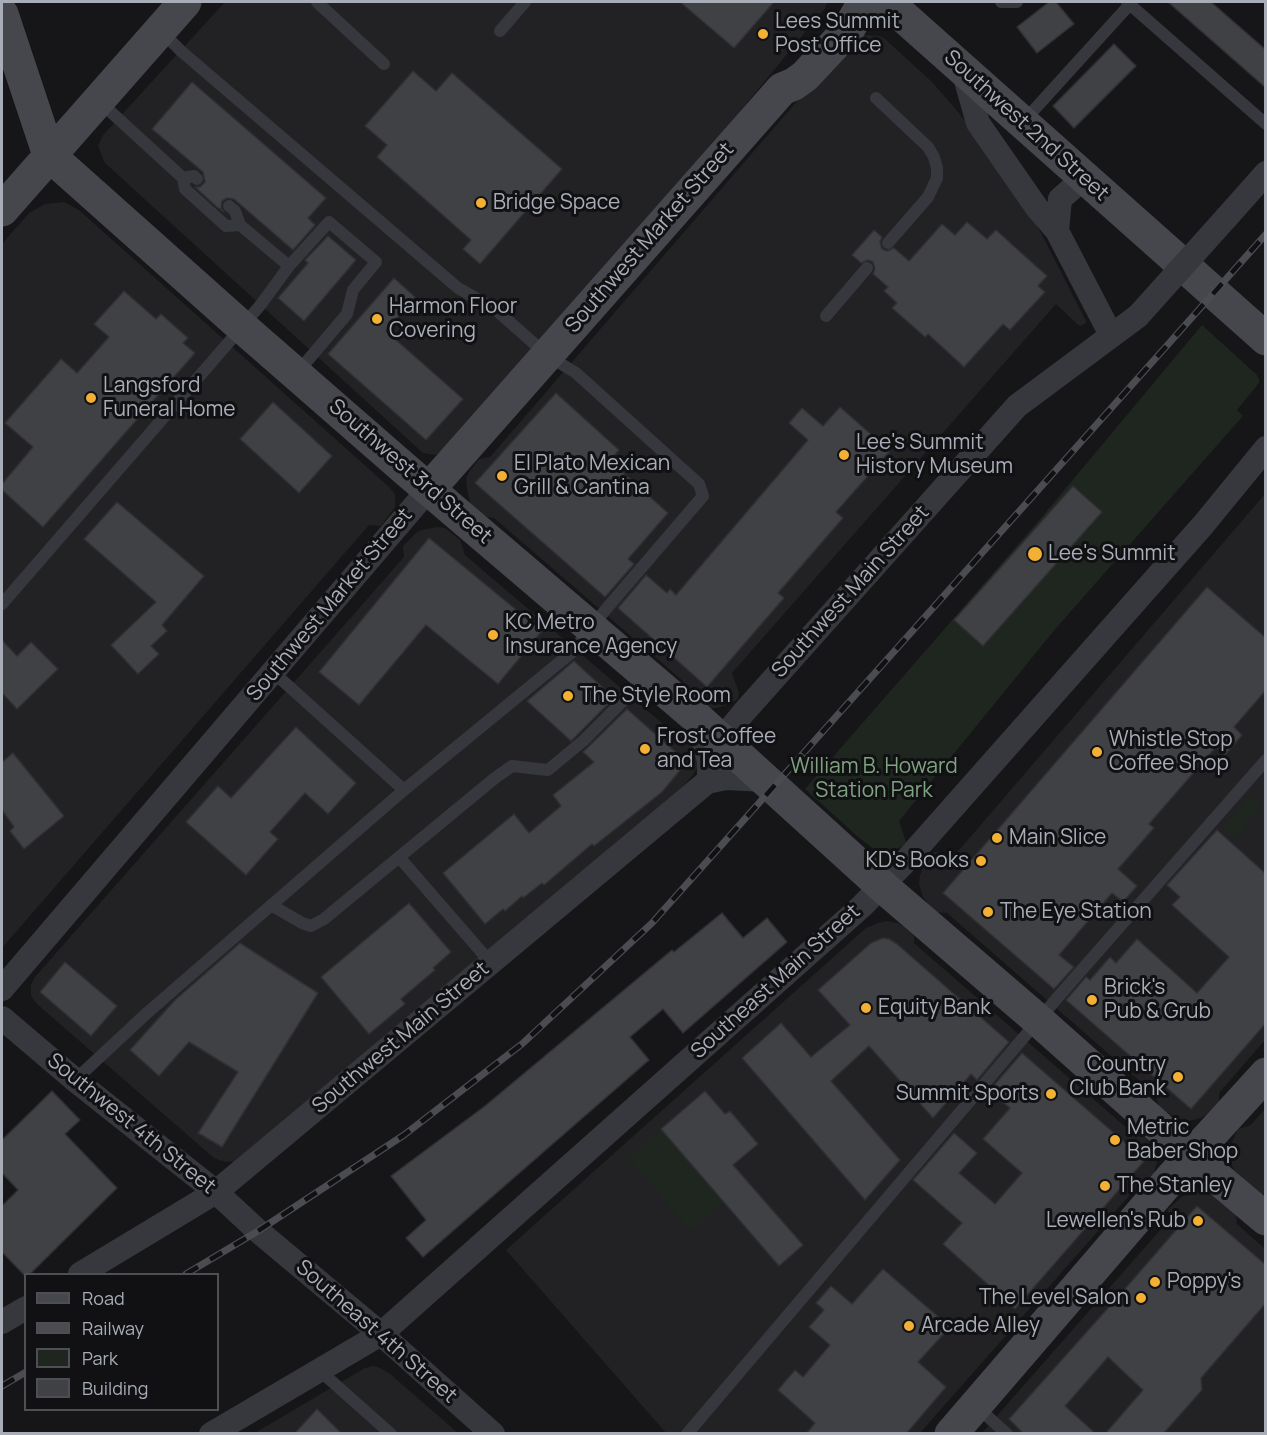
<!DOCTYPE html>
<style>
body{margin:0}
#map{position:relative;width:1267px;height:1435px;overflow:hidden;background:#161618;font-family:Manrope,sans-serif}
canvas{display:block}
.frame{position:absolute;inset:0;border:3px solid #a8adb8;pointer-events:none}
.legend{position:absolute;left:24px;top:1273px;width:195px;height:138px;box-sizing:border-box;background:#111113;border:2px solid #4d4f55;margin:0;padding:8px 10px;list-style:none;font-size:18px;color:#a8adb8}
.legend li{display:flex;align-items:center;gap:12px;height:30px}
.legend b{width:30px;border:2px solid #4d4f55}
</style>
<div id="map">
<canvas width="1267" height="1435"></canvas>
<div class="frame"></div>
<ul class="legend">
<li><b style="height:8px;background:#45474d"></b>Road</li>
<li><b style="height:8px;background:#4a4c52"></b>Railway</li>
<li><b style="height:16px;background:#1e261f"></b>Park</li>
<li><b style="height:16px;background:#404145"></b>Building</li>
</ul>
</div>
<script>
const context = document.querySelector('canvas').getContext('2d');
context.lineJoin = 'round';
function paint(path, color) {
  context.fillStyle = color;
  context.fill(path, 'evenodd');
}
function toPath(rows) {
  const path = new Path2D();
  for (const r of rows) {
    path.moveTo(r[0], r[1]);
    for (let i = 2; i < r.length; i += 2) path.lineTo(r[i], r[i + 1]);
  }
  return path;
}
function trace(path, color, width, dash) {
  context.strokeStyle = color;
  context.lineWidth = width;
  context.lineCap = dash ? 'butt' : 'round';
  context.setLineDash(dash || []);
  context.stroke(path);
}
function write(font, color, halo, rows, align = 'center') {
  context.font = font + ' Manrope,sans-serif';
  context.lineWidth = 6;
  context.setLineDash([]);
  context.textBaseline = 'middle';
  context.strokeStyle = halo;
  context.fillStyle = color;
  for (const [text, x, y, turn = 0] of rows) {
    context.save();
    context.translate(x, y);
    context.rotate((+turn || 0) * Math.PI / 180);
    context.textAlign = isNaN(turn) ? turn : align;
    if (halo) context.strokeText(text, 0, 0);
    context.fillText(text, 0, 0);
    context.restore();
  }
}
paint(toPath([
 [225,2,828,2,825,8,668,199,448,449,435,455,423,453,105,163,98,146,103,135],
 [863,35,879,36,885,39,932,82,954,107,989,151,1025,205,1041,233,1086,321,1086,323,1081,326,1078,325,1056,304,732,673,739,693,738,699,727,705,717,708,710,708,685,694,683,681,494,518,481,516,470,503,467,489,466,479,469,472,479,459,490,457,848,42],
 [64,202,79,210,388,486,395,494,395,507,381,526,369,525,2,948,2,244,29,213,45,204],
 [1265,494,1265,1040,1219,1093,1219,1103,1206,1115,1201,1118,1189,1121,1175,1117,1161,1109,1159,1107,1156,1095,947,913,935,912,923,897,919,884,920,875,925,862,934,852,937,852,954,856],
 [437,527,445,528,460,540,465,555,670,730,680,728,689,736,694,744,698,766,693,775,679,791,235,1161,227,1162,222,1161,214,1158,37,1004,31,996,31,985,35,977,404,557,403,546,416,533,422,530],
 [887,921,897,923,903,926,914,936,914,943,1129,1130,1138,1130,1144,1136,1153,1148,1157,1162,1153,1176,1146,1186,1135,1189,920,1433,666,1433,506,1250,866,928,878,923],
 [1265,1109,1265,1194,1260,1195,1234,1170,1232,1165,1230,1155,1231,1144,1238,1129,1251,1125],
 [1198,1192,1213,1196,1236,1215,1237,1224,1265,1249,1265,1433,981,1434,1169,1220,1168,1209,1183,1196],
 [373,1366,378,1367,389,1373,458,1433,253,1434,365,1368]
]), '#222225');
paint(toPath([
 [1202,325,1257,375,1259,379,1259,383,1237,410,1243,416,1057,627,899,821,906,842,903,846,892,851,883,852,875,850,857,836,805,789,1036,524],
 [1251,795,1263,806,1234,838,1222,827],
 [661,1129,725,1202,691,1231,628,1158]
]), '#1e261f');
const building = toPath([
 [680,2,774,2,734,48,680,2],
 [1049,2,1056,2,1074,24,1037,53,1017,27,1049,2],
 [1168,2,1211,2,1266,50,1266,88,1168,2],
 [1114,44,1136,66,1074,128,1053,106,1114,44],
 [413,71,436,91,452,73,562,169,480,264,463,249,471,240,377,157,387,145,365,126,413,71],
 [192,82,326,198,308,218,315,225,293,250,234,199,227,198,222,201,221,208,224,212,217,207,195,187,200,187,205,182,203,172,152,129,192,82],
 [967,222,987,239,996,230,1047,276,1038,286,1045,292,1010,330,1003,324,964,367,928,334,925,337,892,308,897,303,884,291,888,287,873,274,875,269,873,262,868,260,861,263,852,255,874,230,882,237,880,242,882,249,887,251,894,248,909,261,942,224,955,235,967,222],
 [328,236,356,260,304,321,278,298,308,263,305,260,328,236],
 [394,278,415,297,386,331,463,399,426,440,328,354,394,278],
 [124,291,156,319,161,314,188,338,183,343,195,353,43,527,2,490,2,484,33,447,5,423,61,359,77,373,109,337,94,324,124,291],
 [556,393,619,450,610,461,668,513,628,559,634,564,605,597,475,483,556,393],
 [273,402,332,456,299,493,240,439,273,402],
 [840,407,890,451,836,512,843,518,778,593,784,598,707,687,618,608,646,575,667,593,670,589,676,595,808,440,789,423,802,408,823,426,840,407],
 [1073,486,1102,512,983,646,954,620,1073,486],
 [117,502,204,576,162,625,167,631,151,646,159,654,138,674,111,645,156,602,84,539,117,502],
 [429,538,542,631,498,684,426,625,359,705,319,672,429,538],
 [1207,587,1266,638,1266,690,1234,727,1242,735,1225,755,1216,747,1149,824,1154,828,1118,869,1137,886,1123,902,1112,893,1059,955,1074,967,1054,989,943,893,1207,587],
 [2,640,17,656,31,642,58,669,17,709,2,693,2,640],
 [574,661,614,698,571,741,527,701,574,661],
 [627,709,687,762,662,792,594,846,592,844,544,885,542,883,523,898,522,896,505,911,503,909,485,924,443,873,514,814,529,833,561,806,553,795,594,762,583,752,627,709],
 [296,727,356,783,328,814,305,793,270,832,278,839,246,875,186,822,218,786,231,798,296,727],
 [13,753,64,816,24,849,10,831,14,827,2,810,2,762,13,753],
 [1217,830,1266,874,1266,1023,1191,1109,1066,1000,1086,977,1090,980,1110,957,1116,963,1137,939,1197,993,1229,957,1172,905,1180,897,1167,885,1217,830],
 [409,903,451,952,433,968,435,970,401,999,405,1004,369,1034,321,977,409,903],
 [722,913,743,938,767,918,787,942,683,1033,663,1009,630,1037,649,1060,423,1257,406,1238,426,1220,391,1176,485,1106,672,950,674,952,722,913],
 [883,938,889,939,897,944,1009,1042,977,1080,971,1074,933,1118,869,1046,831,1081,900,1160,865,1200,742,1058,781,1023,811,1057,850,1025,818,990,871,943,883,938],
 [240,943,318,993,222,1147,198,1133,238,1072,189,1042,159,1076,130,1050,175,1000,240,943],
 [65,962,117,1006,91,1036,40,992,65,962],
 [1022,1053,1145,1160,1015,1309,943,1244,962,1223,913,1180,954,1133,977,1153,959,1173,995,1204,1022,1173,983,1139,1010,1108,989,1091,1022,1053],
 [52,1091,80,1120,65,1134,117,1188,29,1275,26,1275,26,1277,2,1252,2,1206,18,1190,2,1173,2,1140,52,1091],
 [705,1091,725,1114,730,1111,758,1144,733,1165,803,1245,779,1266,661,1129,705,1091],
 [1197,1206,1266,1265,1266,1303,1201,1378,1202,1390,1163,1434,1105,1434,1143,1390,1108,1357,1065,1406,1096,1434,1024,1434,1009,1419,1117,1298,1197,1206],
 [883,1269,950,1327,918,1362,946,1387,906,1434,806,1434,815,1423,778,1390,795,1370,803,1377,830,1345,809,1327,824,1310,816,1303,831,1286,852,1304,883,1269],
 [317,1409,342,1434,294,1434,317,1409]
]);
paint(building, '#404145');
trace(building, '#303034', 1.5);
trace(toPath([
 [317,2,384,64],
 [1001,2,1017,2],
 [1127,2,1266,124],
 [500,31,525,2],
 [876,98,928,147,934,157,937,168,937,178,928,197,888,243],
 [1023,122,1132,2],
 [183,178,194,176,197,179],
 [229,206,235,211,240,225],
 [289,266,329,222,376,262,353,290,347,314,297,373],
 [826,316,867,268],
 [2,604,242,327,262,303,289,266,240,225,226,226,185,189,183,178,100,102],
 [273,672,404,790],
 [399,857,491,963],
 [271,905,302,923,311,926,324,919,495,778,512,766,548,770,583,741,626,698,645,675],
 [75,1080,147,1013,404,790,571,653,607,608,703,496,699,484,576,373,547,355,495,309,458,288,181,51,161,31],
 [319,1370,391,1434],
 [976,1406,1007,1434],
 [687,1434,1058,997,1266,760]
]), '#37383d', 12);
trace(toPath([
 [963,70,978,123,1037,208,1057,231,1111,335],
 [1226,218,1266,173],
 [1057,231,1060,199,1084,178],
 [697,718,709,761,709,776,707,782],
 [721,740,744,712,1017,406,1138,316],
 [2,989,429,489],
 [2,1018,75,1080,216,1192,258,1231,381,1334,493,1434],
 [80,1274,216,1192,707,782,726,778,765,780],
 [2,1322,26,1308],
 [211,1434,381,1334,862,906,902,865,1203,525,1266,448]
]), '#37383d', 24);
trace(toPath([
 [887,2,1266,339],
 [2,14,49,155,242,327,406,470,697,718,882,886,1038,1020,1191,1156,1266,1219],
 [2,210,185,2],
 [429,489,782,89,794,84,805,76,848,30,864,2],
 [951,1434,1173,1176,1266,1074]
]), '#45474d', 33);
const rail = toPath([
 [186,1274,258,1231,404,1135,522,1044,652,923,1171,341,1266,234],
 [2,1386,26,1372]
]);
trace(rail, '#4a4c52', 7);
trace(rail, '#111113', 4.5, [14]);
trace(toPath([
 [1138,316,1226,218]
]), '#37383d', 24);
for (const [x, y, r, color] of [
 [763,34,6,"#f2b134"],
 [481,203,6,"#f2b134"],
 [377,319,6,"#f2b134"],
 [91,398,6,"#f2b134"],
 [844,455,6,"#f2b134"],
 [502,476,6,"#f2b134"],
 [1035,554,8,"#f2b134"],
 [493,635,6,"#f2b134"],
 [568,696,6,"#f2b134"],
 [645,749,6,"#f2b134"],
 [1097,752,6,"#f2b134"],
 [997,838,6,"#f2b134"],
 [981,861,6,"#f2b134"],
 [988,912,6,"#f2b134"],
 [1092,1000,6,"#f2b134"],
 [866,1008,6,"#f2b134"],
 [1178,1077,6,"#f2b134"],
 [1051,1094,6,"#f2b134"],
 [1115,1140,6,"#f2b134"],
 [1105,1186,6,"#f2b134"],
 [1198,1221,6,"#f2b134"],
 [1155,1282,6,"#f2b134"],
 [1141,1298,6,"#f2b134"],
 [909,1326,6,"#f2b134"]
]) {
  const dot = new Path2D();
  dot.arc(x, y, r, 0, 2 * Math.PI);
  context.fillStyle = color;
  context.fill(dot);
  trace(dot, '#111113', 2);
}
write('21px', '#a8adb8', '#111113', [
 ["Lees Summit",775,22],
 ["Post Office",775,46],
 ["Bridge Space",493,203],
 ["Harmon Floor",389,307],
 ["Covering",389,331],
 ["Langsford",103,386],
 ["Funeral Home",103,410],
 ["Lee's Summit",856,443],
 ["History Museum",856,467],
 ["El Plato Mexican",514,464],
 ["Grill & Cantina",514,488],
 ["Lee's Summit",1048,554],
 ["KC Metro",505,623],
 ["Insurance Agency",505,647],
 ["The Style Room",580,696],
 ["Frost Coffee",657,737],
 ["and Tea",657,761],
 ["Whistle Stop",1109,740],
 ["Coffee Shop",1109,764],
 ["Main Slice",1009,838],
 ["KD's Books",969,861,"right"],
 ["The Eye Station",1000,912],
 ["Brick's",1104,988],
 ["Pub & Grub",1104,1012],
 ["Equity Bank",878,1008],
 ["Country",1166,1065,"right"],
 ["Club Bank",1166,1089,"right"],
 ["Summit Sports",1039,1094,"right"],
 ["Metric",1127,1128],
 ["Baber Shop",1127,1152],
 ["The Stanley",1117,1186],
 ["Lewellen's Rub",1186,1221,"right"],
 ["Poppy's",1167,1282],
 ["The Level Salon",1129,1298,"right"],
 ["Arcade Alley",921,1326]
], 'left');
write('21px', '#a8adb8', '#111113', [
 ["Southwest 2nd Street",1026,126,42],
 ["Southwest Market Street",650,238,-49],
 ["Southwest 3rd Street",410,472,41],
 ["Southwest Main Street",851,592,-48],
 ["Southwest Market Street",330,605,-50],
 ["Southeast Main Street",776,982,-42],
 ["Southwest Main Street",401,1038,-40],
 ["Southwest 4th Street",131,1124,39],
 ["Southeast 4th Street",376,1332,41]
]);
write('21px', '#7fa381', '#111113', [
 ["William B. Howard",874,767],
 ["Station Park",874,791]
]);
</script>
